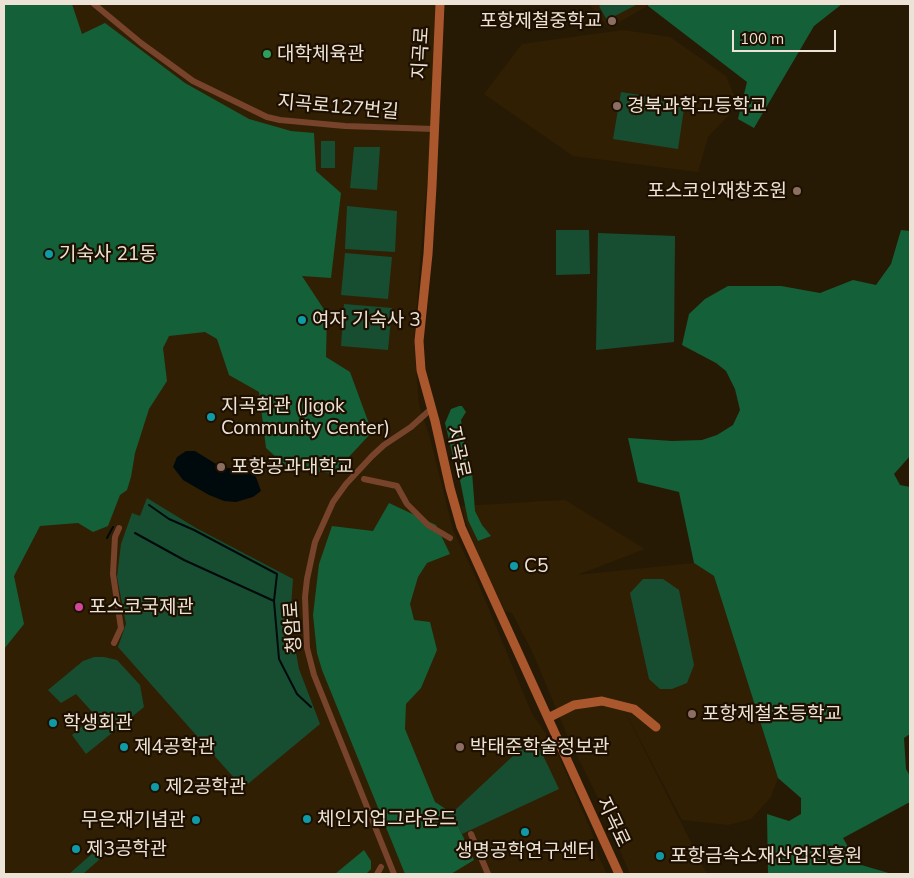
<!DOCTYPE html>
<meta charset="utf-8">
<style>
body{margin:0}
#map{position:relative;width:914px;height:878px;overflow:hidden;background:#271a05;font-family:Mulish,sans-serif}
canvas{display:block}
.frame{position:absolute;inset:0;border:5px solid #ece3d6;pointer-events:none}
.scale{position:absolute;left:732px;top:30px;width:104px;height:22px;box-sizing:border-box;border:2px solid #ece3d6;border-top:0;padding-left:6px;font-size:15px;line-height:18px;white-space:nowrap;color:#ece3d6;-webkit-text-stroke:4px #1e1000;paint-order:stroke}
</style>
<div id="map">
<canvas width="914" height="878"></canvas>
<div class="frame"></div>
<div class="scale">100 m</div>
</div>
<script>
const context = document.querySelector('canvas').getContext('2d');
context.lineJoin = 'round';
function paint(path, color) {
  context.fillStyle = color;
  context.fill(path, 'evenodd');
}
function toPath(rows) {
  const path = new Path2D();
  for (const r of rows) {
    path.moveTo(r[0], r[1]);
    for (let i = 2; i < r.length; i += 2) path.lineTo(r[i], r[i + 1]);
  }
  return path;
}
function trace(path, color, width, dash) {
  context.strokeStyle = color;
  context.lineWidth = width;
  context.lineCap = dash ? 'butt' : 'round';
  context.setLineDash(dash || []);
  context.stroke(path);
}
function write(font, color, halo, rows, align = 'center') {
  context.font = font + ' Mulish,"Noto Sans KR",sans-serif';
  context.lineWidth = 4.5;
  context.setLineDash([]);
  context.textBaseline = 'middle';
  context.strokeStyle = halo;
  context.fillStyle = color;
  for (const [text, x, y, turn = 0] of rows) {
    context.save();
    context.translate(x, y);
    context.rotate((+turn || 0) * Math.PI / 180);
    context.textAlign = isNaN(turn) ? turn : align;
    if (halo) context.strokeText(text, 0, 0);
    context.fillText(text, 0, 0);
    context.restore();
  }
}
paint(toPath([
 [4,4,442,4,435,118,424,210,414,342,419,405,430,438,453,530,476,578,532,714,554,745,592,833,597,853,607,874,4,874],
 [589,4,648,4,647,6,609,28],
 [623,30,670,37,726,76,735,98,729,115,708,137,698,172,573,156,484,94,522,44],
 [565,500,645,549,577,575,694,563,714,576,778,778,771,797,751,819,728,825,682,820,618,698,707,874,630,874,596,794,568,737,532,651,512,613,505,611,482,564,465,520,462,506]
]), '#311f03');
paint(toPath([
 [603,4,636,4,636,5,607,20,599,6],
 [621,92,685,102,678,149,613,139],
 [321,141,335,141,335,168,321,168],
 [354,147,380,147,377,190,350,188],
 [347,206,397,211,395,252,345,249],
 [589,230,590,274,556,275,556,230],
 [598,233,675,236,674,342,596,350],
 [345,253,392,257,388,299,341,295],
 [344,304,392,308,388,350,341,346],
 [147,498,196,528,293,579,290,620,299,669,320,724,243,788,118,647,126,624,117,577,121,544,132,513,140,516],
 [643,579,663,579,679,590,694,665,687,683,672,689,660,689,649,679,630,593],
 [94,657,104,657,117,660,140,685,144,707,86,754,72,735,95,715,76,694,61,703,48,690,83,661],
 [530,740,540,749,559,789,462,834,452,813],
 [94,852,100,859,83,874,69,874]
]), '#174e31');
paint(toPath([
 [4,4,72,4,82,34,105,23,185,83,249,119,291,131,314,133,316,171,341,193,331,278,302,276,327,314,326,357,350,372,372,432,333,474,286,466,266,448,259,392,229,375,217,339,205,332,169,336,163,348,167,381,149,409,135,453,131,477,127,490,120,495,108,526,93,532,78,523,40,526,14,576,24,624,4,649],
 [648,4,842,4,814,26,754,128,738,119,747,82,648,6],
 [901,230,910,231,910,456,894,474,900,485,910,487,910,734,904,738,906,769,910,776,910,802,843,838,858,864,892,874,768,874,767,814,789,821,801,814,801,798,778,778,714,576,694,563,679,492,638,482,628,438,672,441,702,440,717,435,733,425,740,410,735,389,726,371,716,363,682,345,689,314,705,299,728,286,781,286,820,293,853,280,876,285,891,264],
 [459,406,462,406,466,412,461,420,467,466,472,472,475,511,482,525,491,536,478,541,468,520,458,470,455,465,445,423,451,409],
 [389,503,436,525,450,554,427,563,418,577,410,604,414,620,430,622,437,650,421,688,406,704,405,729,435,802,452,813,474,860,451,874,405,874,322,670,317,653,313,615,319,564,332,526,373,531],
 [364,850,371,861,371,869,366,874,335,874]
]), '#146039');
paint(toPath([
 [186,451,195,451,221,467,250,471,256,477,261,491,253,497,236,502,224,501,209,495,183,480,173,467,177,457]
]), '#000a0c');
trace(toPath([
 [149,505,169,519,194,530,277,574,274,601,279,659,297,694,311,707],
 [135,533,184,560,274,601],
 [107,538,113,527]
]), '#000a0c', 2);
trace(toPath([
 [94,4,141,43,193,81,267,117,280,120,345,126,434,129],
 [364,479,397,486,407,504,428,525,450,538],
 [114,643,121,628,113,574,115,537,119,528],
 [471,834,488,874],
 [377,874,381,867],
 [394,874,314,675,307,648,305,597,307,579,315,542,333,502,346,484,372,456,384,445,411,427,431,409]
]), '#77432b', 6);
trace(toPath([
 [440,4,432,186,428,254,419,341,421,370,435,421,450,488,461,527,619,874],
 [548,718,574,705,602,701,634,709,656,727]
]), '#ab572e', 9);
for (const [x, y, r, color] of [
 [612,21,5,"#8d6e63"],
 [267,54,5,"#2e9e5b"],
 [617,106,5,"#8d6e63"],
 [797,191,5,"#8d6e63"],
 [49,254,5,"#0f9aa8"],
 [302,320,5,"#0f9aa8"],
 [211,417,5,"#0f9aa8"],
 [221,467,5,"#8d6e63"],
 [514,566,5,"#0f9aa8"],
 [79,607,5,"#d1479c"],
 [692,714,5,"#8d6e63"],
 [53,723,5,"#0f9aa8"],
 [124,747,5,"#0f9aa8"],
 [460,747,5,"#8d6e63"],
 [155,787,5,"#0f9aa8"],
 [307,819,5,"#0f9aa8"],
 [196,820,5,"#0f9aa8"],
 [525,832,5,"#0f9aa8"],
 [76,849,5,"#0f9aa8"],
 [660,856,5,"#0f9aa8"]
]) {
  const dot = new Path2D();
  dot.arc(x, y, r, 0, 2 * Math.PI);
  context.fillStyle = color;
  context.fill(dot);
  trace(dot, '#1e1000', 2);
}
write('19px', '#ece3d6', '#1e1000', [
 ["포항제철중학교",602,21,"right"],
 ["대학체육관",277,54],
 ["경북과학고등학교",627,106],
 ["포스코인재창조원",787,191,"right"],
 ["기숙사 21동",59,254],
 ["여자 기숙사 3",312,320],
 ["지곡회관 (Jigok",221,406],
 ["Community Center)",221,428],
 ["포항공과대학교",231,467],
 ["C5",524,566],
 ["포스코국제관",89,607],
 ["포항제철초등학교",702,714],
 ["학생회관",63,723],
 ["제4공학관",134,747],
 ["박태준학술정보관",470,747],
 ["제2공학관",165,787],
 ["체인지업그라운드",317,819],
 ["무은재기념관",186,820,"right"],
 ["제3공학관",86,849],
 ["생명공학연구센터",525,851,"center"],
 ["포항금속소재산업진흥원",670,856]
], 'left');
write('19px', '#ece3d6', '#1e1000', [
 ["지곡로",421,53,-87],
 ["지곡로127번길",338,107,5],
 ["지곡로",458,452,78],
 ["청암로",293,627,-94],
 ["지곡로",613,822,65]
]);
</script>
